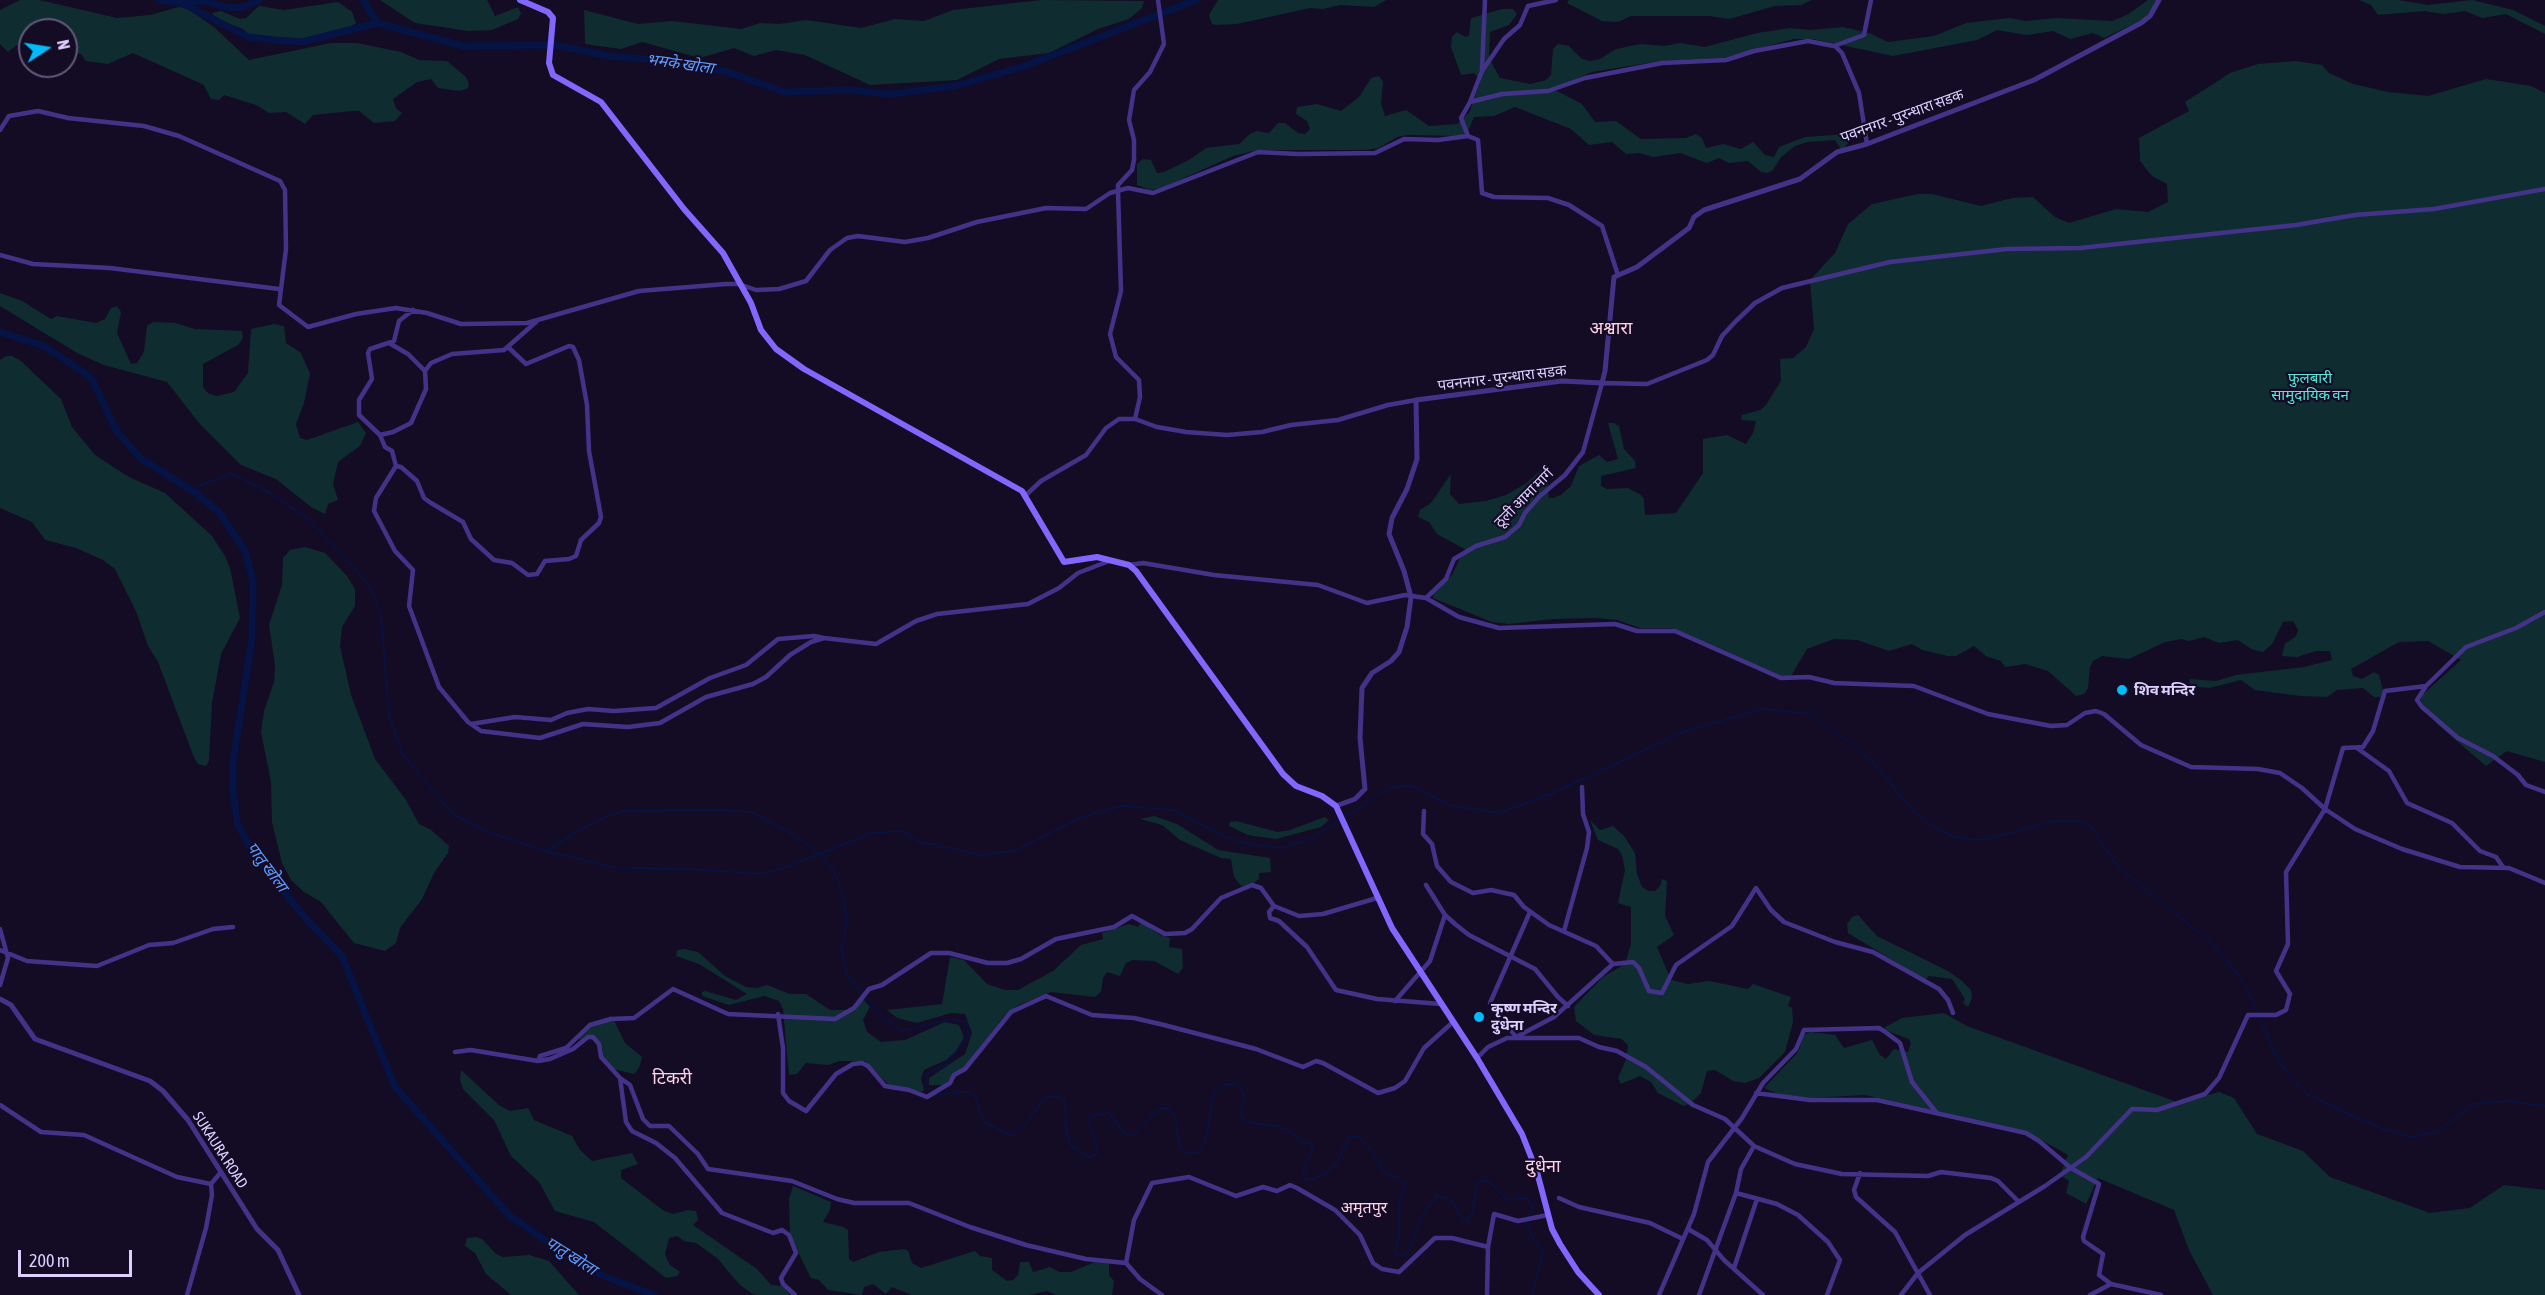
<!DOCTYPE html>
<meta charset="utf-8">
<style>
body{margin:0}
#map{position:relative;width:2545px;height:1295px;overflow:hidden;background:#140c25;font-family:"Asap Condensed",sans-serif}
canvas{display:block}
.north{position:absolute;left:18px;top:18px;width:60px;height:60px;box-sizing:border-box;background:#140c25;border:2px solid #645a7c;border-radius:50%;rotate:78deg;font-size:16px;font-weight:700;line-height:24px;text-align:center;color:#ddd0ff}
.north::after{content:'';display:block;margin:auto;width:21px;height:27px;background:#00bcfb;clip-path:polygon(50% 0,100% 100%,50% 72%,0 100%)}
.scale{position:absolute;left:18px;top:1250px;width:114px;height:27px;box-sizing:border-box;border:3px solid #ddd0ff;border-top:0;padding-left:8px;font-size:18px;line-height:21px;white-space:nowrap;color:#ddd0ff;-webkit-text-stroke:4px #140c25;paint-order:stroke}
</style>
<div id="map">
<canvas width="2545" height="1295"></canvas>
<div class="north">N</div>
<div class="scale">200 m</div>
</div>
<script>
const context = document.querySelector('canvas').getContext('2d');
context.lineJoin = 'round';
function paint(path, color) {
  context.fillStyle = color;
  context.fill(path, 'evenodd');
}
function toPath(rows) {
  const path = new Path2D();
  for (const r of rows) {
    path.moveTo(r[0], r[1]);
    for (let i = 2; i < r.length; i += 2) path.lineTo(r[i], r[i + 1]);
  }
  return path;
}
function trace(path, color, width, dash) {
  context.strokeStyle = color;
  context.lineWidth = width;
  context.lineCap = dash ? 'butt' : 'round';
  context.setLineDash(dash || []);
  context.stroke(path);
}
function write(font, color, halo, rows, align = 'center') {
  context.font = font + ' "Asap Condensed","Noto Sans Devanagari",sans-serif';
  context.lineWidth = 4.5;
  context.setLineDash([]);
  context.textBaseline = 'middle';
  context.strokeStyle = halo;
  context.fillStyle = color;
  for (const [text, x, y, turn = 0] of rows) {
    context.save();
    context.translate(x, y);
    context.rotate((+turn || 0) * Math.PI / 180);
    context.textAlign = isNaN(turn) ? turn : align;
    if (halo) context.strokeText(text, 0, 0);
    context.fillText(text, 0, 0);
    context.restore();
  }
}
paint(toPath([
 [20,0,39,0,117,18,150,15,179,7,188,9,214,27,249,60,331,43,357,43,401,52,419,60,447,61,466,77,469,84,468,88,460,91,438,88,431,79,417,82,393,99,396,108,402,113,395,121,374,123,359,111,352,111,313,115,305,124,286,112,269,113,256,105,224,95,219,100,211,99,204,85,133,53,108,64,86,61,81,54,66,51,66,30,30,30,30,39,24,40,8,52,0,44,0,10],
 [380,0,487,0,495,16,518,7,521,13,518,19,492,30,468,31,415,23],
 [1041,0,1144,1,1142,8,1129,19,1098,29,1049,53,999,59,957,80,870,85,805,55,776,50,754,56,734,48,700,58,642,42,621,49,585,44,584,10,638,24,672,21,741,29,760,23,779,24,806,20,861,28,895,19,924,21,953,10],
 [1218,0,1386,0,1374,7,1340,5,1323,9,1310,8,1237,24,1216,25,1212,24,1209,15],
 [1569,0,1812,0,1801,5,1775,6,1729,19,1709,16,1631,16,1618,22,1602,21,1567,3],
 [2148,0,2157,0,2146,18,2104,38,2093,33,2070,39,2053,31,2027,35,1997,30,1977,40,1893,56,1813,39,1794,39,1723,58,1661,61,1592,72,1553,89,1582,104,1595,122,1616,121,1641,139,1686,138,1696,134,1702,138,1706,148,1723,144,1741,149,1753,142,1765,155,1774,157,1779,147,1805,137,1848,134,1848,143,1844,148,1841,149,1835,140,1808,142,1795,146,1781,157,1773,170,1768,173,1761,172,1748,161,1729,163,1719,158,1707,163,1680,153,1653,157,1639,153,1626,154,1612,142,1589,145,1571,129,1515,107,1494,116,1474,117,1469,129,1462,136,1407,135,1397,137,1379,148,1366,150,1258,150,1233,156,1162,188,1150,190,1137,185,1137,164,1143,159,1151,160,1157,173,1164,172,1189,160,1206,148,1239,144,1250,134,1257,131,1269,133,1278,123,1285,123,1298,133,1305,134,1310,129,1307,121,1296,114,1297,107,1317,104,1341,111,1359,97,1371,78,1379,76,1383,82,1381,103,1385,116,1406,110,1429,126,1457,124,1469,113,1481,80,1474,73,1461,75,1451,47,1452,37,1457,32,1465,37,1469,36,1471,18,1502,9,1513,9,1517,14,1509,25,1490,32,1489,58,1500,78,1530,84,1546,80,1551,75,1553,49,1558,44,1569,46,1582,59,1590,61,1600,59,1616,49,1641,44,1664,46,1680,43,1705,47,1757,33,1790,28,1810,30,1843,27,1869,33,1888,42,1934,36,1966,23,2009,18,2026,21,2057,18,2112,21,2127,15],
 [2359,0,2398,0,2428,5,2472,0,2513,10,2545,26,2545,34,2506,14,2482,18,2465,11,2443,14,2425,11,2378,15,2371,5],
 [338,2,352,12,356,23,349,28,301,40,249,35,243,29,216,19,212,13,221,11,240,19,246,18,259,6,284,10],
 [2296,61,2322,65,2329,73,2353,84,2388,92,2428,96,2486,79,2531,86,2545,93,2545,762,2507,751,2486,766,2437,724,2424,709,2420,697,2461,660,2428,641,2399,642,2351,669,2353,676,2362,679,2374,672,2379,675,2383,690,2381,697,2374,697,2363,688,2337,690,2327,697,2301,696,2255,690,2241,680,2209,688,2188,686,2190,679,2216,681,2236,675,2304,667,2332,660,2330,651,2316,651,2297,657,2282,656,2285,644,2296,636,2298,630,2293,621,2283,622,2272,644,2263,652,2251,649,2238,640,2219,643,2204,637,2189,641,2182,639,2165,642,2129,659,2102,656,2093,661,2090,667,2088,688,2084,694,2076,696,2048,671,2025,664,2005,667,2001,661,1986,656,1974,646,1956,656,1948,656,1922,650,1912,644,1889,651,1857,640,1834,639,1807,649,1791,676,1783,677,1671,628,1640,628,1617,620,1596,618,1553,619,1509,624,1492,622,1433,598,1434,592,1452,575,1460,558,1468,551,1437,534,1429,522,1418,517,1420,510,1431,503,1451,474,1450,494,1459,504,1486,501,1506,495,1525,484,1541,470,1551,470,1547,488,1549,498,1553,498,1561,495,1571,486,1579,466,1599,455,1607,462,1618,459,1608,423,1614,423,1619,426,1624,449,1635,461,1636,468,1601,476,1601,486,1607,489,1628,488,1641,495,1644,499,1645,515,1676,513,1703,473,1703,439,1727,435,1746,444,1753,433,1756,421,1741,420,1742,415,1760,410,1766,405,1781,381,1780,359,1793,358,1806,347,1814,329,1810,280,1835,253,1848,224,1872,204,1918,194,1932,194,1981,206,2012,198,2033,197,2055,217,2069,223,2116,209,2148,212,2168,202,2167,184,2152,176,2140,161,2139,138,2189,111,2185,102,2230,73,2258,64],
 [0,293,22,301,51,319,57,316,96,323,105,319,111,308,117,306,121,312,117,333,131,364,137,363,144,352,147,326,153,322,175,323,195,329,242,331,243,338,238,345,203,364,203,387,208,393,216,396,234,392,248,373,251,329,274,324,284,326,286,343,301,353,310,374,304,403,296,424,300,438,307,440,358,422,366,433,360,446,338,462,333,484,338,500,328,504,325,514,311,507,276,479,241,465,199,423,167,382,104,365,77,353,0,306],
 [6,356,12,356,21,361,61,399,72,427,95,455,129,477,165,493,212,536,225,556,230,568,240,618,221,654,212,703,209,761,206,766,198,764,193,755,158,662,148,646,136,611,115,569,103,560,76,548,45,540,32,522,0,508,0,360],
 [305,547,325,553,347,576,355,589,355,606,342,627,340,646,351,695,375,759,406,800,419,824,431,830,449,846,448,853,434,873,422,899,400,928,396,943,385,951,354,943,321,902,304,892,291,880,282,863,272,822,271,782,261,732,264,711,274,682,275,665,269,625,282,585,283,558,290,550],
 [1154,816,1177,824,1218,850,1270,858,1271,872,1259,873,1259,879,1251,885,1241,886,1234,877,1231,859,1221,858,1180,840,1162,825,1140,819],
 [1325,817,1329,820,1321,827,1276,839,1248,835,1229,826,1230,822,1236,821,1278,832,1290,830],
 [1590,820,1600,830,1613,826,1624,836,1635,853,1637,874,1642,887,1648,891,1655,891,1660,886,1662,879,1667,881,1665,916,1674,935,1657,947,1671,980,1688,984,1709,981,1748,989,1753,984,1791,997,1788,1006,1792,1008,1793,1022,1785,1052,1759,1078,1745,1083,1733,1081,1715,1070,1707,1071,1701,1093,1691,1103,1684,1106,1658,1093,1651,1082,1640,1076,1621,1084,1618,1078,1626,1059,1628,1046,1622,1039,1594,1035,1576,1021,1574,1007,1603,977,1625,964,1631,944,1631,907,1618,903,1625,870,1622,855,1618,849,1598,840],
 [1858,915,1877,936,1948,971,1962,981,1971,990,1972,998,1968,1007,1963,1003,1965,999,1952,979,1929,976,1925,980,1848,933,1847,924,1852,917],
 [1141,922,1160,935,1170,938,1169,947,1182,949,1183,968,1178,974,1154,961,1133,960,1126,963,1120,976,1107,972,1103,978,1101,992,1095,997,1051,992,1019,1005,1005,1015,964,1068,943,1085,929,1085,929,1078,965,1054,972,1033,965,1014,951,1013,917,1023,897,1018,887,1010,942,1004,950,957,964,960,987,984,1005,990,1018,990,1053,971,1081,945,1103,939,1102,933,1129,924,1138,927],
 [684,949,698,952,725,976,746,987,757,988,767,985,790,994,806,994,830,1010,853,1010,863,999,870,1007,863,1020,867,1032,881,1042,905,1040,945,1022,959,1025,964,1038,955,1052,946,1060,924,1070,921,1078,924,1090,921,1092,889,1085,865,1061,839,1061,828,1065,806,1063,797,1074,789,1075,783,1009,779,1001,764,996,729,1005,702,996,702,992,705,991,736,1000,747,994,699,964,676,956,677,950],
 [1944,1013,1967,1026,2180,1103,2219,1092,2234,1098,2257,1134,2303,1151,2330,1177,2430,1213,2470,1208,2504,1185,2545,1190,2545,1295,2213,1295,2189,1250,2174,1210,2098,1178,2086,1204,2066,1193,2069,1181,2060,1175,2068,1155,2025,1131,1865,1095,1810,1098,1778,1094,1764,1088,1798,1052,1804,1035,1810,1032,1835,1035,1844,1048,1872,1040,1880,1055,1886,1059,1894,1049,1908,1052,1911,1043,1909,1039,1887,1031,1885,1027,1902,1018],
 [612,1016,625,1043,642,1057,639,1068,634,1074,617,1070,609,1066,601,1056,594,1036,581,1040,576,1036,589,1023],
 [461,1070,499,1105,510,1111,528,1108,534,1120,572,1136,580,1150,592,1161,632,1153,638,1164,621,1170,621,1178,664,1211,673,1214,688,1210,696,1211,698,1220,693,1225,757,1269,771,1285,782,1286,791,1295,756,1295,751,1293,739,1284,717,1258,696,1243,684,1241,677,1236,669,1238,665,1254,669,1264,680,1272,677,1276,666,1278,594,1222,555,1211,539,1182,511,1156,494,1120,463,1089,460,1080],
 [793,1186,831,1202,830,1210,823,1222,844,1227,848,1230,849,1259,853,1262,879,1252,904,1249,908,1251,912,1263,921,1268,975,1251,980,1256,992,1258,992,1270,1007,1281,1013,1280,1018,1275,1020,1262,1029,1262,1033,1272,1050,1267,1059,1272,1071,1272,1095,1262,1109,1263,1109,1275,1114,1281,1112,1295,1056,1295,1047,1291,1029,1295,912,1295,892,1287,886,1294,873,1284,864,1287,862,1295,828,1290,819,1280,811,1278,790,1236,789,1199],
 [477,1237,483,1240,496,1254,503,1257,529,1255,549,1261,579,1295,511,1295,486,1274,475,1253,465,1246,467,1238]
]), '#0f2c30');
trace(toPath([
 [191,490,231,473,266,491,309,519,370,586,381,615,389,716,403,755,453,814,486,831,546,851,616,868,690,869,762,874,787,867,872,833,902,831,920,842,983,855,1017,850,1079,818,1122,806,1173,810,1224,836,1248,844,1282,848,1313,838,1340,820],
 [1344,818,1389,788,1401,786,1412,786,1449,805,1499,813,1551,794,1685,731,1763,709,1810,714,1852,744,1873,762,1914,812,1934,827,1953,836,1974,840,1987,839,2054,821,2078,821,2090,825,2117,866,2209,941,2230,964,2247,988,2272,1048,2285,1070,2308,1095,2382,1129,2413,1137,2438,1131,2474,1104,2505,1101,2545,1106],
 [547,851,582,829,608,816,625,811,714,810,751,812,791,833,819,853,833,869,841,888,847,919,842,949,846,974,862,993],
 [865,997,881,1015,902,1031,952,1019,966,1022,969,1036,945,1065,926,1075,926,1086,935,1095,969,1091,975,1097,984,1122,1011,1135,1025,1125,1044,1098,1056,1096,1065,1101,1067,1133,1070,1145,1089,1157,1098,1153,1089,1123,1091,1116,1109,1113,1125,1134,1133,1136,1159,1109,1168,1108,1175,1116,1180,1148,1188,1154,1198,1152,1204,1144,1208,1130,1213,1095,1222,1085,1235,1084,1242,1090,1244,1099,1241,1111,1242,1119,1256,1124,1277,1126,1293,1133,1303,1142,1311,1143,1313,1150,1303,1172,1305,1180,1313,1179,1326,1173,1338,1161,1349,1136,1358,1136,1371,1149,1384,1173,1397,1177,1405,1184,1399,1206,1399,1234,1395,1251,1398,1256,1407,1254,1424,1212,1437,1196,1448,1198,1455,1205,1461,1219,1467,1221,1473,1212,1477,1183,1484,1180,1493,1185,1507,1200,1527,1198,1533,1207,1528,1218],
 [1526,1222,1533,1238,1543,1252,1532,1295]
]), '#051345', 1.5);
trace(toPath([
 [159,0,182,3,248,37,274,40,302,42,377,23,463,46,555,45,609,56,660,60,728,72,785,92,847,90,890,94,955,86,1025,66,1196,0],
 [363,0,377,23],
 [183,3,206,1,223,7,241,8,259,0],
 [0,332,44,346,82,371,93,381,116,430,139,457,197,494,220,513,245,551,253,581,252,638,233,762,233,788,237,823,256,858,308,921,342,956,395,1087,509,1215,588,1270,654,1295]
]), '#051345', 7);
trace(toPath([
 [1835,46,1842,53,1859,93,1867,144],
 [1482,69,1485,0],
 [1470,102,1502,94,1548,91,1585,78,1662,63,1726,60,1754,51,1808,41,1834,46,1864,35,1871,0],
 [0,130,9,116,38,111,68,118,144,126,179,136,280,181,285,190,286,249,279,305,308,327,356,314,396,308,427,313,461,324,527,323,639,291,726,284,739,284,756,290,779,289,806,281,830,250,847,238,858,236,905,242,928,238,977,222,1046,208,1086,209,1110,193,1128,188,1153,193,1258,152,1298,154,1375,153,1404,139,1438,140,1468,136,1478,140,1482,193,1494,197,1548,198,1569,205,1602,226,1618,275],
 [1468,136,1461,118,1470,102,1482,71,1504,39,1520,25,1528,6,1556,0],
 [0,255,33,264,110,268,279,289],
 [413,310,399,321,394,341,370,349,368,353,372,379,359,400,359,415,380,435,385,447,392,451,396,466,376,498,374,511,395,551,413,570,409,606,439,687,468,722,481,731,540,738,583,724,628,727,660,723,706,697,753,684,766,677,790,655,811,642,824,638,876,644,916,621,937,614,1028,604,1059,588,1078,573,1109,561],
 [389,343,408,354,425,371],
 [1135,419,1140,397,1139,380,1116,357,1110,334,1121,291,1118,191,1118,185,1132,170,1134,160,1134,140,1129,120,1134,90,1150,72,1164,44,1158,0],
 [380,435,393,432,411,423,426,389,425,371,431,363,452,354,504,350,536,322],
 [396,466,401,467,417,481,424,498,431,503,463,522,471,539,494,560,512,563,528,575,537,574,545,561,569,559,576,556,581,540,599,523,601,517,589,451,587,405,579,360,573,347,569,346,526,364,508,347],
 [1026,495,1041,481,1086,455,1106,428,1119,419,1135,419,1157,427,1186,432,1227,435,1262,432,1291,425,1338,420,1388,405,1416,400],
 [1129,565,1143,563,1214,575,1318,585,1367,603,1405,595,1426,598,1459,617,1499,628,1615,624,1637,631,1675,631,1781,678,1809,677,1834,683,1914,686,1988,714,2051,726,2067,725,2085,713,2096,711,2104,714,2141,745,2191,767,2258,769,2280,773,2302,788,2325,809,2355,829,2402,849,2460,867,2509,868,2545,883],
 [1426,598,1446,579,1454,559,1476,546,1505,537,1519,525,1525,513,1540,496,1565,475,1583,452,1602,383,1647,384,1707,360,1713,355,1722,336,1737,320,1755,303,1782,288,1890,262,2007,249,2080,248,2296,225,2355,215,2434,209,2545,189],
 [2426,686,2417,700,2422,707,2458,738,2493,756,2518,775,2526,785,2545,792],
 [471,724,515,717,551,720,567,713,588,709,614,711,656,708,710,678,746,665,778,639,814,636,824,638],
 [2357,748,2389,771,2407,803,2452,823,2480,851,2496,857,2503,867],
 [1424,811,1423,834,1432,844,1437,866,1451,882,1473,893,1491,890,1514,895,1524,907,1549,925,1596,946,1613,964],
 [1426,885,1445,915,1455,924,1469,935,1535,969,1558,997,1568,1006],
 [1274,906,1269,912,1270,918,1279,921,1307,947,1336,990,1377,999,1441,1004],
 [1530,912,1490,1003,1516,1037,1554,1017,1613,964,1633,962,1639,968,1649,991,1662,993,1676,965,1732,926,1756,888,1771,910,1784,922,1835,942,1873,952,1939,989,1948,1000,1953,1013],
 [0,929,8,958,0,985],
 [1564,931,1587,848,1589,832,1583,814,1582,787],
 [0,950,27,961,97,966,149,945,173,943,213,929,233,927],
 [1395,1001,1430,961,1445,915],
 [778,1014,783,1048,783,1093,789,1101,806,1111,836,1074,853,1064,862,1063,868,1066,885,1086,909,1090,927,1097,950,1083,954,1075,965,1069,1011,1012,1046,996,1092,1015,1134,1018,1164,1025,1256,1049,1303,1067,1316,1061,1323,1063,1378,1093,1395,1088,1405,1081,1424,1048,1453,1022],
 [455,1052,471,1050,538,1061,550,1059,573,1049,588,1037,593,1037,599,1044,601,1057,620,1078,626,1122,632,1131,656,1143,675,1158,722,1213,773,1233,782,1230,789,1235,796,1253,781,1278,783,1284,795,1295],
 [1477,1058,1488,1047,1507,1038,1579,1038,1599,1047,1617,1051,1646,1067,1693,1105,1725,1119,1754,1146,1795,1164,1842,1174,1928,1176,1941,1172,1991,1178,1998,1181,2018,1201],
 [538,1061,540,1056,566,1048,590,1025,611,1019,634,1018,673,989,728,1014,835,1019,854,1008,869,989,882,985,931,953,949,953,988,963,1007,963,1021,959,1056,939,1114,927,1132,916,1165,934,1185,933,1192,929,1221,898,1252,885,1261,888,1274,906,1299,916,1323,914,1377,898],
 [620,1078,630,1085,643,1119,650,1126,669,1126,698,1154,708,1169,792,1181,837,1199,854,1203,909,1203,970,1227,1026,1245,1086,1259,1126,1263,1140,1279,1162,1295],
 [1756,1093,1810,1100,1877,1100,2026,1133,2039,1141,2071,1168,2099,1184,2083,1237,2084,1241,2103,1254,2099,1275,2111,1284,2161,1295],
 [0,1105,41,1132,84,1135,177,1177,211,1184],
 [1860,1173,1854,1190,1856,1197,1895,1232,1930,1295],
 [1736,1193,1777,1204,1798,1215,1828,1242,1840,1260,1827,1295],
 [1559,1198,1579,1207,1650,1223,1683,1239],
 [1688,1229,1707,1240,1724,1260,1763,1295],
 [1126,1263,1134,1220,1152,1183,1189,1177,1236,1196,1263,1187,1277,1191,1290,1185,1297,1188,1335,1210,1360,1235,1373,1263,1382,1269,1399,1272,1435,1238,1452,1238,1488,1247,1494,1214,1518,1221,1548,1215],
 [1734,1268,1757,1199],
 [187,1295,206,1228,212,1195,211,1184,221,1172],
 [1487,1295,1488,1247],
 [1659,1295,1694,1214,1708,1162,1742,1118,1763,1083,1796,1049,1804,1030,1879,1028,1884,1031,1900,1043,1912,1082,1936,1112],
 [1699,1295,1736,1193,1741,1169,1754,1146],
 [1901,1295,1918,1273,1965,1235,2045,1186,2086,1157,2132,1109,2157,1110,2205,1094,2219,1078,2248,1015,2276,1015,2286,1010,2290,994,2276,971,2288,944,2286,872,2325,809,2343,748,2363,747,2373,731,2385,691,2426,686,2466,647,2516,628,2545,612],
 [2090,1295,2111,1284]
]), '#433388', 4.5);
trace(toPath([
 [1336,806,1355,799,1365,789,1360,738,1362,688,1372,673,1391,661,1399,652,1407,627,1411,597,1404,571,1389,534,1392,518,1407,489,1417,459,1416,400,1562,381,1602,383,1605,371,1614,277,1637,267,1689,228,1694,217,1704,210,1800,179,1837,152,1867,144,2034,80,2141,23,2150,16,2159,0],
 [0,999,11,1005,35,1039,150,1081,163,1091,188,1120,257,1229,278,1250,299,1295]
]), '#433388', 5);
trace(toPath([
 [520,0,548,12,553,18,549,63,553,75,601,102,684,209,723,253,751,303,761,330,776,349,804,369,1022,491,1064,562,1097,557,1129,565,1136,571,1283,774,1296,786,1322,796,1336,806,1392,928,1477,1058,1522,1134,1537,1172,1552,1229,1560,1244,1578,1272,1599,1295]
]), '#8267ff', 6);
for (const [x, y, r, color] of [
 [2122,690,6,"#00bcfb"],
 [1479,1017,6,"#00bcfb"]
]) {
  const dot = new Path2D();
  dot.arc(x, y, r, 0, 2 * Math.PI);
  context.fillStyle = color;
  context.fill(dot);
  trace(dot, '#140c25', 2);
}
write('15px', '#ddd0ff', '#140c25', [
 ["पवननगर - पुरन्धारा सडक",1902,116,-20],
 ["पवननगर - पुरन्धारा सडक",1502,378,-7],
 ["ठूली आमा मार्ग",1524,498,-45],
 ["SUKAURA ROAD",220,1150,57]
]);
write('15px', '#51eadb', '#140c25', [
 ["फुलबारी",2310,378],
 ["सामुदायिक वन",2310,395]
]);
write('bold 15px', '#ddd0ff', '#140c25', [
 ["शिव मन्दिर",2134,690],
 ["कृष्ण मन्दिर",1491,1008],
 ["दुधेना",1491,1025]
], 'left');
write('italic 16px', '#5e9cff', '#140c25', [
 ["भमके खोला",680,64,8],
 ["पातु खोला",267,867,53],
 ["पातु खोला",571,1256,32]
]);
write('16px', '#ffd2e8', '#140c25', [
 ["अमृतपुर",1364,1208]
]);
write('18px', '#ffd2e8', '#140c25', [
 ["अश्वारा",1611,328],
 ["टिकरी",672,1078],
 ["दुधेना",1543,1166]
]);
</script>
